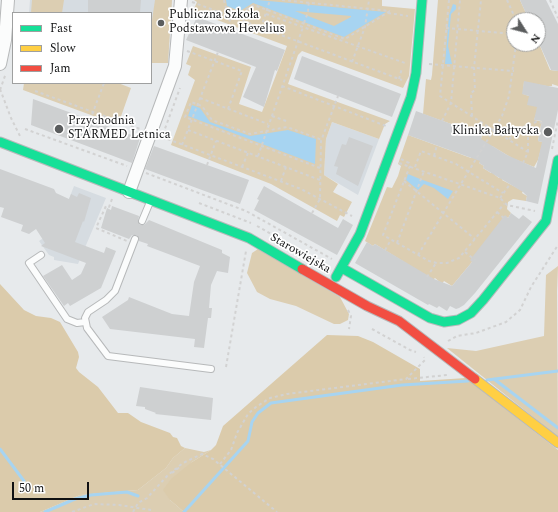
<!DOCTYPE html>
<meta charset="utf-8">
<style>
body{margin:0}
#map{position:relative;width:558px;height:512px;overflow:hidden;background:#e7eaec;font-family:Spectral,serif}
canvas{display:block}
.legend{position:absolute;left:12px;top:12px;width:140px;height:72px;box-sizing:border-box;background:#fff;border:1px solid #9fa0a0;margin:0;padding:5px 7px;list-style:none;font-size:12px;color:#101112}
.legend li{display:flex;align-items:center;gap:8px;height:20px}
.legend b{width:20px;border:1px solid #9fa0a0}
.north{position:absolute;left:506px;top:12px;width:40px;height:40px;box-sizing:border-box;background:#fff;border:1px solid #9fa0a0;border-radius:50%;rotate:126deg;font-size:11px;font-weight:700;line-height:16px;text-align:center;color:#101112}
.north::after{content:'';display:block;margin:auto;width:14px;height:18px;background:#5b5d5e;clip-path:polygon(50% 0,100% 100%,50% 72%,0 100%)}
.scale{position:absolute;left:12px;top:482px;width:77px;height:18px;box-sizing:border-box;border:2px solid #101112;border-top:0;padding-left:5px;font-size:12px;line-height:14px;white-space:nowrap;color:#101112;-webkit-text-stroke:3px #fff;paint-order:stroke}
</style>
<div id="map">
<canvas width="558" height="512"></canvas>
<ul class="legend">
<li><b style="height:5px;background:#16e098"></b>Fast</li>
<li><b style="height:5px;background:#ffcf43"></b>Slow</li>
<li><b style="height:5px;background:#f24e42"></b>Jam</li>
</ul>
<div class="north">N</div>
<div class="scale">50 m</div>
</div>
<script>
const context = document.querySelector('canvas').getContext('2d');
context.lineJoin = 'round';
function paint(path, color) {
  context.fillStyle = color;
  context.fill(path, 'evenodd');
}
function toPath(rows) {
  const path = new Path2D();
  for (const r of rows) {
    path.moveTo(r[0], r[1]);
    for (let i = 2; i < r.length; i += 2) path.lineTo(r[i], r[i + 1]);
  }
  return path;
}
function trace(path, color, width, dash) {
  context.strokeStyle = color;
  context.lineWidth = width;
  context.lineCap = dash ? 'butt' : 'round';
  context.setLineDash(dash || []);
  context.stroke(path);
}
function write(font, color, halo, rows, align = 'center') {
  context.font = font + ' Spectral,serif';
  context.lineWidth = 3.5;
  context.setLineDash([]);
  context.textBaseline = 'middle';
  context.strokeStyle = halo;
  context.fillStyle = color;
  for (const [text, x, y, turn = 0] of rows) {
    context.save();
    context.translate(x, y);
    context.rotate((+turn || 0) * Math.PI / 180);
    context.textAlign = isNaN(turn) ? turn : align;
    if (halo) context.strokeText(text, 0, 0);
    context.fillText(text, 0, 0);
    context.restore();
  }
}
paint(toPath([
 [30,0,172,0,168,63,151,63,151,13,29,13],
 [332,122,379,139,358,195,324,175,326,139],
 [74,186,106,198,78,264,54,260,54,257,49,255,39,241,58,228]
]), '#d6dce1');
paint(toPath([
 [32,0,64,0,62,13,31,13],
 [155,0,172,0,168,63,151,63,151,27],
 [194,0,382,0,382,6,415,9,409,76,403,88,302,51,298,55,288,84,390,121,385,124,379,139,332,122,326,139,324,175,338,184,333,192,352,202,344,217,340,215,337,221,271,184,171,145,195,80,188,75,191,66,186,64,193,46,251,67,239,104,262,112,287,46,193,11,197,2],
 [438,0,520,0,529,20,514,20,514,44,538,44,538,41,550,70,558,71,558,86,552,84,552,86,546,86,524,82,523,94,529,96,539,107,534,120,544,122,541,125,538,141,543,142,538,160,534,167,512,158,492,146,479,163,484,166,483,168,491,173,493,171,495,175,499,178,501,176,503,178,502,180,523,191,522,193,527,196,526,201,513,199,508,202,507,209,511,213,508,218,505,216,472,262,452,286,444,281,442,284,435,278,433,280,375,244,373,246,365,241,387,187,392,188,398,176,401,166,398,164,408,135,471,158,475,148,477,149,482,136,469,130,470,128,455,123,454,125,423,114,426,79,431,80,432,75],
 [24,83,118,83,131,88,118,125,23,90],
 [258,249,340,297,349,314,348,320,340,324,334,324,296,306,270,299,257,292,247,273,252,253],
 [558,266,557,291,558,437,447,348,476,351,544,336,546,275],
 [185,448,204,452,211,450,192,462,170,500,184,512,40,512,80,495,138,490,166,468,173,458]
]), '#dcceb2');
paint(toPath([
 [0,284,24,310,36,316,51,318,60,322,78,352,79,357,76,368,79,372,98,387,118,413,128,413,141,422,170,433,173,437,177,438,181,446,185,448,173,458,166,468,138,490,80,495,40,512,0,512],
 [327,335,358,336,373,342,420,369,420,381,466,378,558,450,558,512,184,512,170,500,163,490,171,479,192,462,211,450,216,445,223,426]
]), '#dbcbab');
paint(toPath([
 [226,0,258,0,386,12,344,37,253,3,240,11,227,6],
 [295,11,351,16,351,17,334,26],
 [453,4,456,5,456,9,451,14,448,46,452,64,445,64,449,15],
 [192,105,200,108,210,122,250,136,288,130,316,139,315,164,188,116],
 [408,174,420,179,453,191,448,199,434,188,424,184,418,190,406,180]
]), '#a7d4f1');
trace(toPath([
 [494,379,558,428],
 [487,380,558,371],
 [0,449,24,481],
 [45,512,75,499,91,495,127,492,138,496],
 [184,512,248,441,252,422,258,413,271,403,402,385,468,381]
]), '#a7d4f1', 3);
paint(toPath([
 [88,0,141,0,140,13,88,12],
 [520,0,546,0,558,24,558,71,551,70,538,41,538,20,529,20],
 [197,17,285,50,277,71,275,70,264,107,243,97,256,67,186,40],
 [302,56,401,94,392,117,294,79],
 [524,81,558,88,558,110,538,204,526,201,527,196,523,192,483,168,484,166,479,163,480,161,408,135,416,111,454,125,455,123,470,128,469,130,482,135,481,139,507,155,536,168,542,142,538,141,542,121,534,120,537,107,527,105,529,96,522,94],
 [33,99,140,138,132,163,31,125],
 [349,137,373,146,358,186,336,174,338,167,334,166,342,144,346,145],
 [154,146,249,180,240,204,145,169],
 [0,169,54,189,56,193,69,199,71,194,77,197,79,193,91,198,84,222,83,221,75,242,104,253,106,247,116,251,101,288,70,306,68,303,64,306,43,276,62,265,72,280,81,274,86,263,41,246,45,243,36,229,29,234,21,231,23,225,1,217,4,208,0,207],
 [264,186,338,228,343,219,353,225,337,255,254,210,259,200,257,199],
 [112,206,139,216,138,221,140,225,144,225,149,220,222,250,222,253,230,257,228,273,217,271,211,285,209,308,212,308,211,318,208,318,204,348,194,347,195,339,110,329,102,317,128,300,129,297,172,314,189,316,194,282,200,266,147,246,148,244,139,241,137,235,132,235,129,239,101,228,107,208,111,210],
 [511,213,519,219,523,215,532,222,475,293,464,305,459,308,456,309,450,306,447,311,439,306,437,308,429,304,428,305,355,263,367,242,373,246,375,244,434,279,452,286,472,262,470,260,505,215,508,218],
 [140,387,213,398,211,420,155,414,156,413,145,409,145,407,136,406]
]), '#ced0d1');
const lane = toPath([
 [142,221,150,202],
 [135,239,115,291,106,300,88,312,85,318,87,328,108,356,211,369],
 [41,255,29,263,67,319,77,323,85,322]
]);
const street = toPath([
 [0,64,5,40,8,0],
 [129,192,175,66,181,0]
]);
const fast = toPath([
 [0,142,249,238,302,269],
 [342,268,430,318,444,322,458,320,471,313,483,300,546,221,558,160],
 [336,277,360,234,411,97,416,73,422,0]
]);
const slow = toPath([
 [475,379,558,443]
]);
const jam = toPath([
 [302,269,367,306,399,321,475,379]
]);
trace(lane, '#b7b9ba', 8);
trace(street, '#b7b9ba', 14);
trace(fast, '#b7b9ba', 11);
trace(slow, '#b7b9ba', 11);
trace(jam, '#b7b9ba', 11);
trace(toPath([
 [224,0,226,8,240,13,254,5,345,39,390,11],
 [282,0,390,11],
 [449,0,440,96,528,152,523,163],
 [507,0,516,20],
 [550,0,558,18],
 [192,2,402,80],
 [388,13,408,16],
 [266,14,405,63],
 [304,23,308,12,309,0],
 [227,27,231,17],
 [261,28,270,0],
 [446,28,514,34],
 [187,51,242,71,228,109],
 [352,62,365,27,369,0],
 [429,64,514,71],
 [399,79,402,68],
 [282,86,386,126],
 [0,89,11,118,20,136],
 [0,90,6,73],
 [35,91,140,129],
 [200,98,268,124],
 [272,116,289,122],
 [472,116,471,93,475,90,474,68,481,0],
 [90,120,104,83],
 [442,121,451,103,460,0],
 [131,126,133,118],
 [25,129,127,166],
 [188,130,320,180],
 [163,134,180,88],
 [162,137,301,189,352,216],
 [509,139,525,126,536,122,544,123],
 [182,145,218,52],
 [552,149,558,120],
 [528,152,528,137,530,124],
 [258,156,303,27],
 [434,156,437,145],
 [401,159,409,163,410,166,383,235,429,261,437,263,447,263,459,258,504,204],
 [399,163,500,198,507,205,535,211],
 [207,165,216,141],
 [242,167,248,153],
 [415,167,421,151,456,164,503,193],
 [320,168,185,117,191,102,202,106,212,120,250,134,287,127,322,140],
 [146,173,246,211,332,259],
 [281,181,286,167],
 [404,181,475,239],
 [500,198,510,184],
 [112,199,109,207,106,206,96,228,127,241],
 [199,203,251,223],
 [497,212,506,220],
 [312,213,320,199,321,141,338,96],
 [257,226,324,264],
 [397,243,424,171],
 [385,250,391,240],
 [465,252,475,260],
 [418,255,502,116,509,96,516,44],
 [427,277,436,263],
 [348,310,351,316,349,329],
 [372,329,410,350,416,352],
 [448,341,457,336,476,333,506,322,520,310,531,287,558,245],
 [226,367,246,251],
 [408,379,447,375],
 [220,464,231,450,237,433,248,414,256,407,270,398,287,394,406,379,425,360,424,357],
 [172,473,181,466],
 [72,512,94,504,119,505,151,510],
 [133,512,138,503,147,498,168,475,183,463,202,454,213,459,277,512]
]), '#d2d2d2', 2, [3, 3]);
trace(lane, '#fbfcfc', 6);
trace(street, '#fbfcfc', 12);
trace(fast, '#16e098', 9);
trace(slow, '#ffcf43', 9);
trace(jam, '#f24e42', 9);
for (const [x, y, r, color] of [
 [161,23,4,"#5b5d5e"],
 [59,129,5,"#5b5d5e"],
 [548,132,5,"#5b5d5e"]
]) {
  const dot = new Path2D();
  dot.arc(x, y, r, 0, 2 * Math.PI);
  context.fillStyle = color;
  context.fill(dot);
  trace(dot, '#fff', 1.5);
}
write('12px', '#101112', '#fff', [
 ["Publiczna Szkoła",169,16],
 ["Podstawowa Hevelius",169,30],
 ["Przychodnia",68,122],
 ["STARMED Letnica",68,136],
 ["Klinika Bałtycka",539,132,"right"]
], 'left');
write('12px', '#101112', '#fff', [
 ["Starowiejska",300,254,30]
]);
</script>
